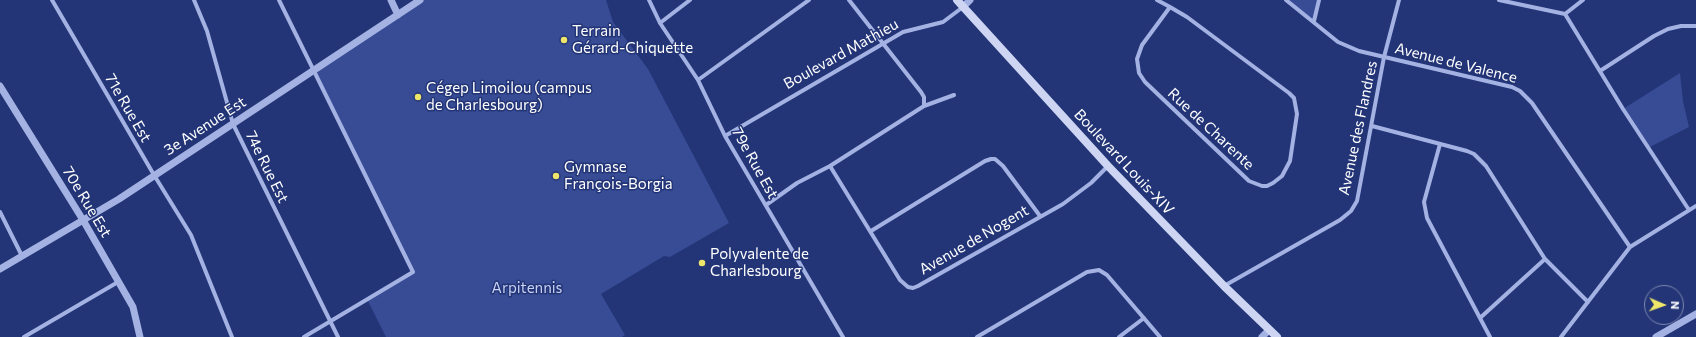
<!DOCTYPE html>
<meta charset="utf-8">
<style>
body{margin:0}
#map{position:relative;width:1696px;height:337px;overflow:hidden;background:#233577;font-family:Commissioner,sans-serif}
canvas{display:block}
.north{position:absolute;left:1644px;top:285px;width:40px;height:40px;box-sizing:border-box;background:#233577;border:1px solid #7b86ad;border-radius:50%;rotate:92deg;font-size:11px;font-weight:700;line-height:16px;text-align:center;color:#fff}
.north::after{content:'';display:block;margin:auto;width:14px;height:18px;background:#eee668;clip-path:polygon(50% 0,100% 100%,50% 72%,0 100%)}
</style>
<div id="map">
<canvas width="1696" height="337"></canvas>
<div class="north">N</div>
</div>
<script>
const context = document.querySelector('canvas').getContext('2d');
context.lineJoin = 'round';
function paint(path, color) {
  context.fillStyle = color;
  context.fill(path, 'evenodd');
}
function toPath(rows) {
  const path = new Path2D();
  for (const r of rows) {
    path.moveTo(r[0], r[1]);
    for (let i = 2; i < r.length; i += 2) path.lineTo(r[i], r[i + 1]);
  }
  return path;
}
function trace(path, color, width, dash) {
  context.strokeStyle = color;
  context.lineWidth = width;
  context.lineCap = dash ? 'butt' : 'round';
  context.setLineDash(dash || []);
  context.stroke(path);
}
function write(font, color, halo, rows, align = 'center') {
  context.font = font + ' Commissioner,sans-serif';
  context.lineWidth = 3;
  context.setLineDash([]);
  context.textBaseline = 'middle';
  context.strokeStyle = halo;
  context.fillStyle = color;
  for (const [text, x, y, turn = 0] of rows) {
    context.save();
    context.translate(x, y);
    context.rotate((+turn || 0) * Math.PI / 180);
    context.textAlign = isNaN(turn) ? turn : align;
    if (halo) context.strokeText(text, 0, 0);
    context.fillText(text, 0, 0);
    context.restore();
  }
}
paint(toPath([
 [420,0,606,0,613,22,648,69,729,223,670,257,664,256,601,294,625,335,622,337,386,337,367,299,413,272,314,70],
 [1286,0,1319,0,1314,21],
 [1680,73,1683,101,1689,127,1648,148,1623,109]
]), '#374c95');
trace(toPath([
 [52,0,154,175,191,235,232,337],
 [194,0,207,31,233,124,338,337],
 [279,0,413,272,304,337],
 [649,0,660,23,698,80,725,136,843,337],
 [1157,0,1170,7,1187,17,1289,93,1294,98,1297,114,1290,161,1282,176,1273,183,1267,186,1262,186,1249,181,1145,82,1139,73,1137,59,1142,45,1170,7],
 [1286,0,1338,42,1359,51,1512,87,1520,91,1532,103,1630,247],
 [1499,0,1565,14,1623,109,1689,210],
 [1565,14,1583,0],
 [1314,21,1319,0],
 [660,23,690,0],
 [1600,71,1654,36,1668,29,1681,26,1696,26],
 [698,80,809,0],
 [924,106,954,95],
 [1372,126,1467,151,1474,154,1486,166,1545,259,1588,302],
 [725,136,903,32,943,22,963,7],
 [1440,144,1424,202,1427,218,1490,337],
 [830,166,900,280,908,287,913,288,918,286,1063,204,1091,183,1108,166],
 [766,205,797,183,830,166,924,106,924,97,921,92,849,0],
 [0,212,22,256],
 [871,231,985,161,991,159,995,159,1003,166,1040,216],
 [1224,286,1340,220,1351,211,1357,201,1384,57,1399,0],
 [1480,318,1545,259],
 [24,337,118,282],
 [977,337,1087,272,1099,270,1107,275,1160,337],
 [1119,337,1144,318],
 [1561,337,1630,247,1696,206]
]), '#a4b2e3', 4);
trace(toPath([
 [391,0,398,15],
 [963,7,970,0],
 [0,86,83,220,133,307,140,337],
 [0,269,119,199,420,0],
 [1262,337,1269,330],
 [1656,337,1696,314]
]), '#a4b2e3', 7);
trace(toPath([
 [957,0,1108,166,1224,286,1277,337]
]), '#cdd5f3', 8);
for (const [x, y, r, color] of [
 [564,40,4,"#eee668"],
 [418,97,4,"#eee668"],
 [556,176,4,"#eee668"],
 [702,263,4,"#eee668"]
]) {
  const dot = new Path2D();
  dot.arc(x, y, r, 0, 2 * Math.PI);
  context.fillStyle = color;
  context.fill(dot);
  trace(dot, '#233577', 1.5);
}
write('15px', '#fff', '#233577', [
 ["Terrain",572,31],
 ["Gérard-Chiquette",572,48],
 ["Cégep Limoilou (campus",426,88],
 ["de Charlesbourg)",426,105],
 ["Gymnase",564,167],
 ["François-Borgia",564,184],
 ["Polyvalente de",710,254],
 ["Charlesbourg",710,271]
], 'left');
write('15px', '#fff', '#233577', [
 ["Boulevard Mathieu",841,54,-29],
 ["Avenue de Valence",1456,63,14],
 ["71e Rue Est",128,108,60],
 ["3e Avenue Est",205,126,-33],
 ["Avenue des Flandres",1358,128,-78],
 ["Rue de Charente",1211,129,43],
 ["Boulevard Louis-XIV",1124,162,47],
 ["79e Rue Est",755,163,61],
 ["74e Rue Est",267,167,64],
 ["70e Rue Est",87,202,59],
 ["Avenue de Nogent",974,240,-30]
]);
write('15px', '#c7d1f3', '#233577', [
 ["Arpitennis",527,288]
]);
</script>
